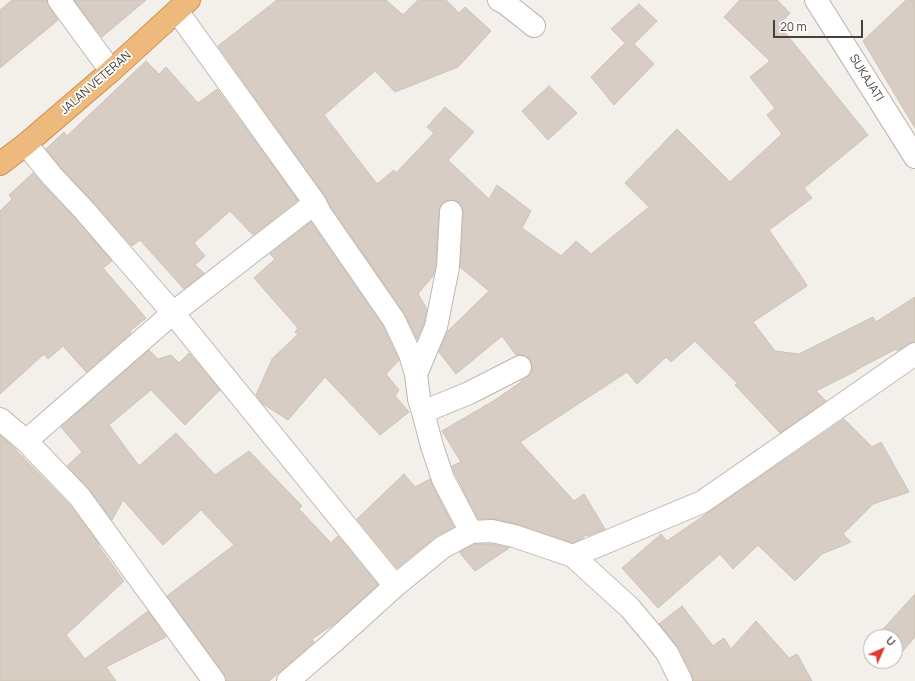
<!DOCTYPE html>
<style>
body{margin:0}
#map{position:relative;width:915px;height:681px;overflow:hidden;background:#f3f0eb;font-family:Manrope,sans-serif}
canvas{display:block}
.north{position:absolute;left:863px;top:629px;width:40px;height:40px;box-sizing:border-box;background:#fff;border:1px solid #b5b3b0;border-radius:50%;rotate:45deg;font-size:11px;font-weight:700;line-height:16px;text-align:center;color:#474039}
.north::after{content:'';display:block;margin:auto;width:14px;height:18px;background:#e23834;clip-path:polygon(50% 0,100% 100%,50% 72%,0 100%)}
.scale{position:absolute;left:773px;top:20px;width:90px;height:18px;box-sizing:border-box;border:2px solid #474039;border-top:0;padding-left:5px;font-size:12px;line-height:14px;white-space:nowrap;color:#474039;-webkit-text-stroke:3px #fff;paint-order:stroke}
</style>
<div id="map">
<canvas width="915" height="681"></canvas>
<div class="north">U</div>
<div class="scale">20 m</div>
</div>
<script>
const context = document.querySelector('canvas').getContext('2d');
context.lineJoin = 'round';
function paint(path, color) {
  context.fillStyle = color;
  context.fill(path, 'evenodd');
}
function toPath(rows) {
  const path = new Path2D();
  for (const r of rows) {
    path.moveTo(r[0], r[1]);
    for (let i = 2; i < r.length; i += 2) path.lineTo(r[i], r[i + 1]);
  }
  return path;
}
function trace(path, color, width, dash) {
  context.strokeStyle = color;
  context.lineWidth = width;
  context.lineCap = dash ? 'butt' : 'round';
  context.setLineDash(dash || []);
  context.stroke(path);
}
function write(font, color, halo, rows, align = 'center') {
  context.font = font + ' Manrope,sans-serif';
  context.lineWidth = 3.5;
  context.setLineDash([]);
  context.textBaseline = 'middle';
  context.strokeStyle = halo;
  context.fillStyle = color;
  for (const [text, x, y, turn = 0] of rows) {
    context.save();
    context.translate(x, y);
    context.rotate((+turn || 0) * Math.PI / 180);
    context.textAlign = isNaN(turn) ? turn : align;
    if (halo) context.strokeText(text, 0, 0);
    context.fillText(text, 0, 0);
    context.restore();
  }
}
const building = toPath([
 [12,0,47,0,49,7,58,20,0,68,0,10,12,0],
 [74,0,146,0,102,37,74,0],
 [277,0,386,0,403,15,418,0,446,0,459,13,465,7,491,31,458,67,395,92,375,71,324,115,377,184,394,170,396,173,434,133,427,127,445,107,474,132,448,160,489,199,497,185,531,211,522,228,561,256,576,241,591,254,649,207,625,183,677,129,730,182,782,134,767,115,775,108,750,77,770,61,724,17,740,0,777,0,790,13,779,25,868,135,804,188,812,198,769,230,805,282,807,286,753,322,775,351,799,354,873,317,876,322,915,297,915,341,908,344,897,351,896,349,856,370,856,371,816,391,826,401,780,433,735,385,737,383,695,341,671,362,666,357,637,384,627,372,520,442,574,501,584,494,605,529,590,535,584,536,583,538,573,543,517,524,495,519,478,519,455,474,452,466,461,462,442,431,495,400,521,382,521,381,526,378,531,373,532,368,531,362,526,356,521,355,516,355,502,336,456,374,439,352,448,331,489,291,460,267,463,212,462,206,457,201,452,200,445,201,440,206,439,211,436,265,433,276,418,294,427,309,424,323,417,339,404,313,331,207,325,196,218,46,277,0],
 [906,0,915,0,915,128,863,41,906,0],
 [639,4,657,21,634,44,654,64,614,105,591,77,625,43,611,29,639,4],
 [146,61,159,74,166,67,198,103,217,89,298,200,253,235,230,211,194,243,205,256,195,265,204,273,184,289,140,240,132,246,93,202,61,168,46,149,64,132,67,136,146,61],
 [549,86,577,113,548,140,522,111,549,86],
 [33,173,43,185,75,218,112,261,103,268,146,318,130,331,131,333,86,372,63,346,48,359,44,354,0,394,0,211,12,199,9,195,33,173],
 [311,222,383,326,398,358,399,360,386,374,399,390,395,396,409,412,380,435,325,377,288,420,263,404,256,395,272,359,298,334,295,332,298,328,254,278,275,259,270,254,311,222],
 [149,350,158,359,171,355,179,363,189,353,195,360,220,390,185,425,151,390,109,425,139,466,176,433,215,475,249,451,302,506,299,509,331,543,338,536,378,585,337,622,312,639,314,642,269,681,226,681,224,674,167,596,234,545,201,510,163,545,123,500,112,520,89,489,67,466,82,452,61,427,149,350],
 [844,419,872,447,881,442,909,492,873,504,843,534,851,542,822,554,795,581,758,545,733,569,720,554,658,608,622,568,661,534,667,541,844,419],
 [0,435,11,445,69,504,99,544,98,545,124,581,66,635,85,659,148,611,166,637,106,667,116,681,0,681,0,435],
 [404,474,415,487,430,479,432,485,454,527,435,537,397,568,357,519,404,474],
 [474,544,491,544,509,548,475,571,459,552,474,544],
 [915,594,915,637,895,660,895,637,876,637,915,594],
 [682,606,713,646,724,638,731,649,756,621,789,658,797,654,812,681,693,681,692,675,678,647,659,624,682,606]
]);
paint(building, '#d7cdc4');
trace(building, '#cec1b5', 1);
const minor = toPath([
 [59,0,111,71],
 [499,0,505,3,534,26],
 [816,0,915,157],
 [177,11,315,203,320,213,394,320,410,354,416,374,419,399,423,412,432,446,443,479,471,532],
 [26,144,52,176,84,210,173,313,395,586,332,643,288,681],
 [416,374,436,327,448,267,451,212],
 [423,412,469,393,520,367],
 [0,419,26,441,79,496,214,681],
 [26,441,173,313,315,203],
 [573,556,702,502,915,354],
 [395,586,443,547,471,532,492,531,514,536,573,556,630,608,651,633,667,653,681,681]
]);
const highway = toPath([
 [0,164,26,144,111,71,189,0]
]);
trace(minor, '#beb6ae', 24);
trace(highway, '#cc8d4c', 24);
trace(minor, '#fff', 22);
trace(highway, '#eeb97c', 22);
write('12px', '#474039', '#fff', [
 ["SUKAJATI",866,78,58],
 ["JALAN VETERAN",96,83,-41]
]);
</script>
